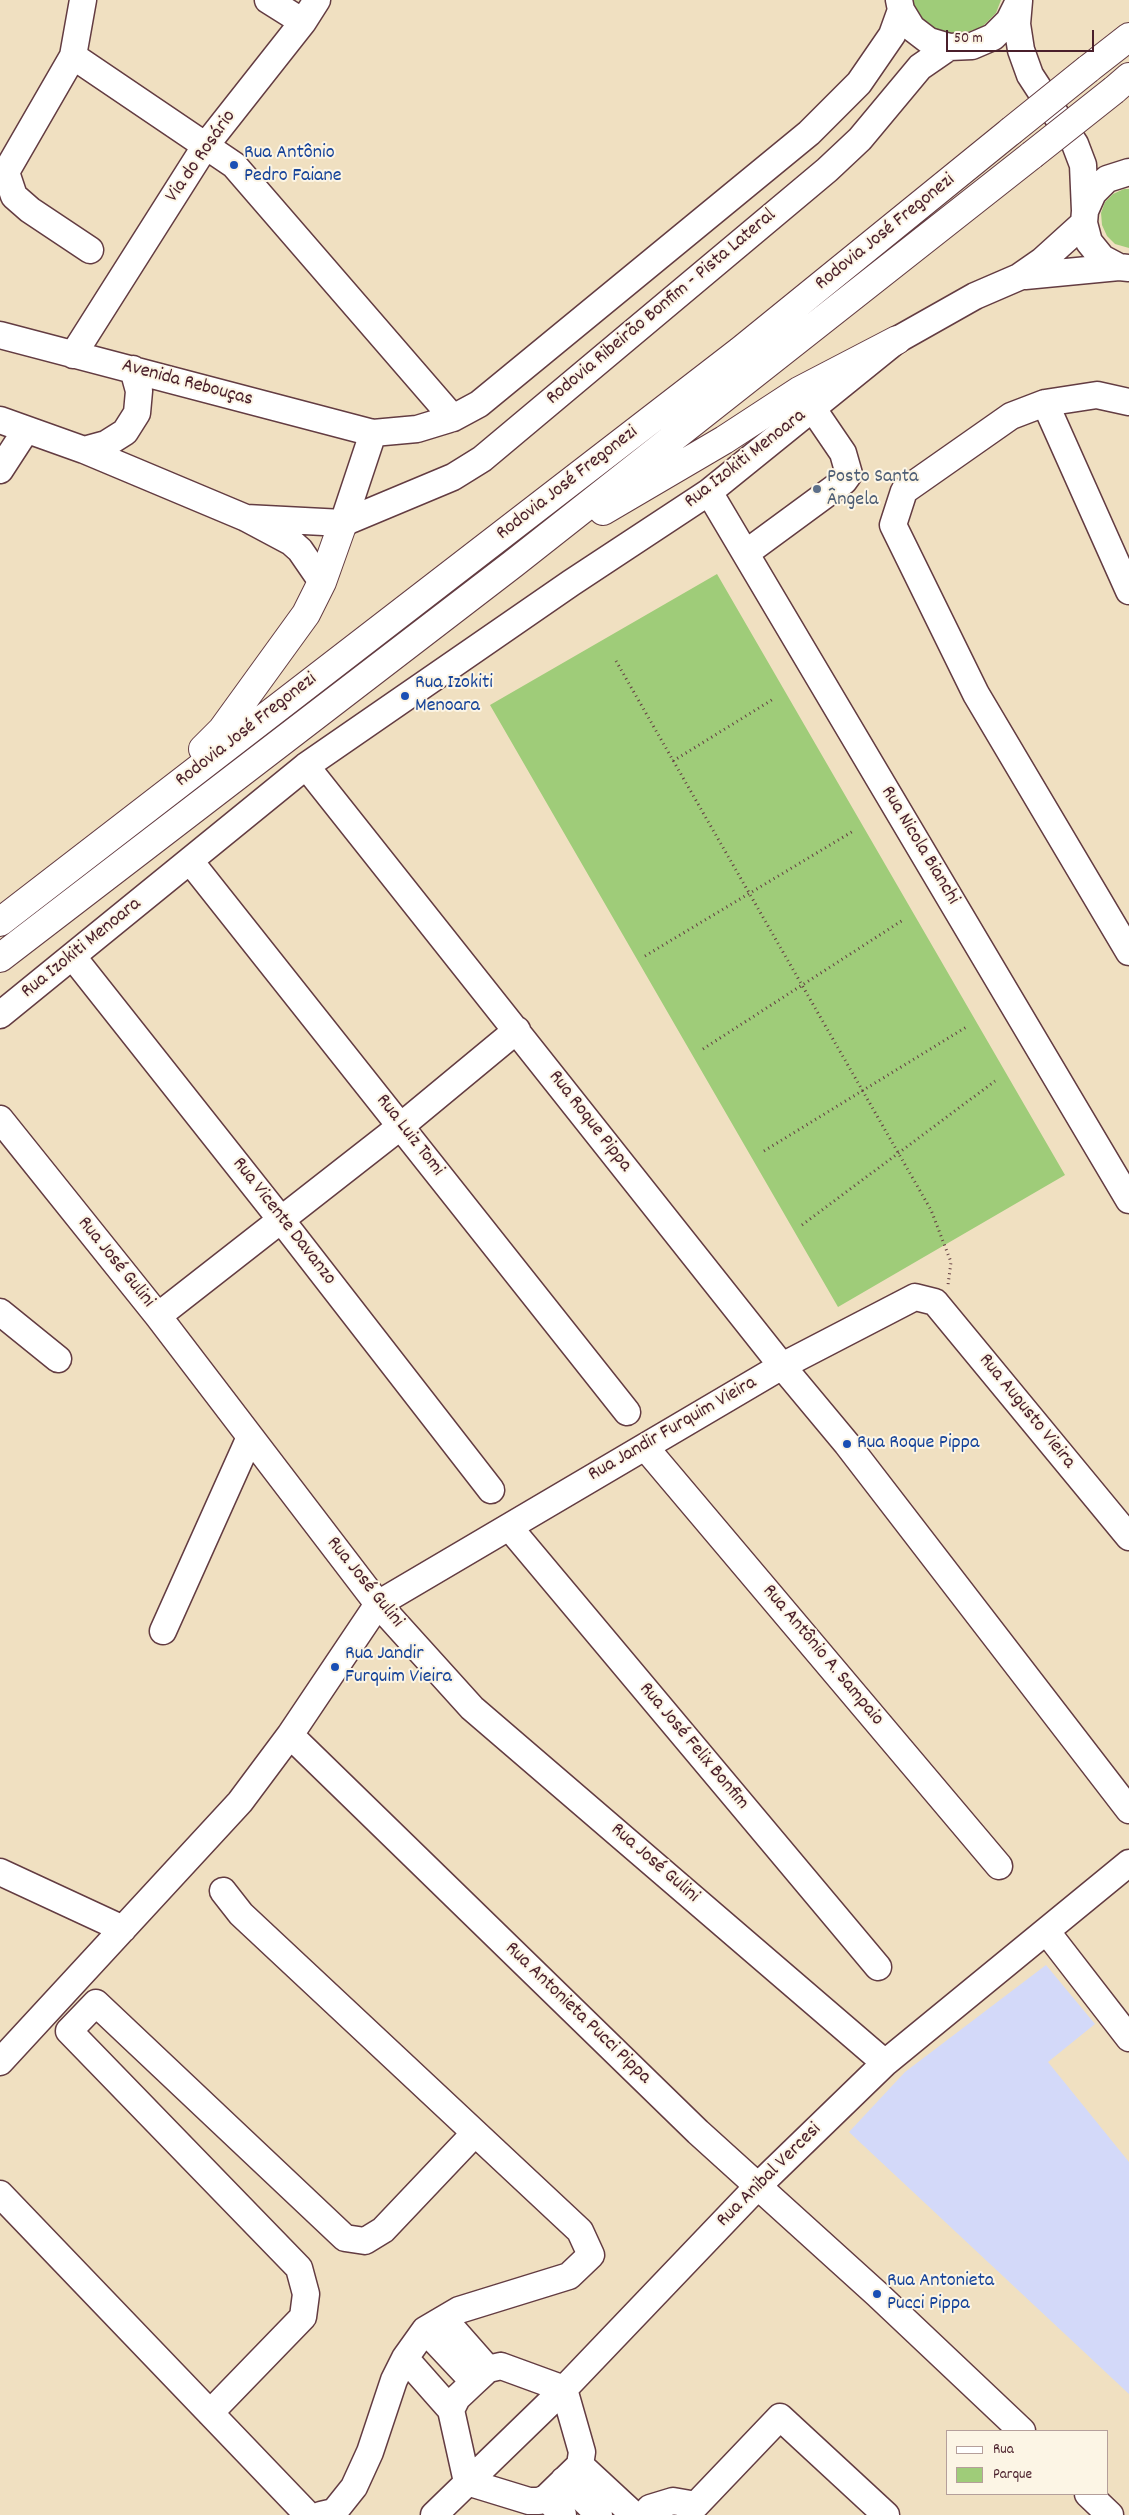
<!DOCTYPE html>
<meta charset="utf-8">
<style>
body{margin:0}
#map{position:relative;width:1129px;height:2515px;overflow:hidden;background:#f0e0c1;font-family:Dekko,sans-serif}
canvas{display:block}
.legend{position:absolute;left:946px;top:2430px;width:162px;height:65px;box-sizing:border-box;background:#fcf5e5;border:1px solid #b59f9b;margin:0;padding:6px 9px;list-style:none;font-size:15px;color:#4a1f2b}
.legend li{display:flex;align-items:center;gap:10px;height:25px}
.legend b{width:25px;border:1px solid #b59f9b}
.scale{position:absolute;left:946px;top:30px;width:148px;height:22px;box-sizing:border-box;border:2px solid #4a1f2b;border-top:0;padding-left:6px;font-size:15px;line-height:18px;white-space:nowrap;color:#4a1f2b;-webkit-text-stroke:4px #fcf5e5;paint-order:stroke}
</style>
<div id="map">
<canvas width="1129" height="2515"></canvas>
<ul class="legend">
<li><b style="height:6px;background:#fff"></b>Rua</li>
<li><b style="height:14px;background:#9fcc79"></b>Parque</li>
</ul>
<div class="scale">50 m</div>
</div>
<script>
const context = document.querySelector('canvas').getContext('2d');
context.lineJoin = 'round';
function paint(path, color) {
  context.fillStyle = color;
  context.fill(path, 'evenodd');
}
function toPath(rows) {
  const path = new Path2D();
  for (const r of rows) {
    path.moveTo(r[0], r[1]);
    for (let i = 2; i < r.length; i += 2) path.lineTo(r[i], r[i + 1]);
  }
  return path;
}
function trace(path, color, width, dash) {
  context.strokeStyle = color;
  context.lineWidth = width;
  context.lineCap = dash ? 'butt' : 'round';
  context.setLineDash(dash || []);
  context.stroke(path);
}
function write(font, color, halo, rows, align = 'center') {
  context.font = font + ' Dekko,sans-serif';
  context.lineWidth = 4;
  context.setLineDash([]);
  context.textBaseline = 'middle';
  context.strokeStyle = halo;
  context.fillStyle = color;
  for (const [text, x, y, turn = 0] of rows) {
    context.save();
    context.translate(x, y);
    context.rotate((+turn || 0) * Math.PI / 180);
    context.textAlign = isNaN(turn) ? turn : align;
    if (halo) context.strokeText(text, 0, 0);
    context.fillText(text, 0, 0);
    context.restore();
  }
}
paint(toPath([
 [1046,1965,1095,2024,1048,2062,1129,2162,1129,2394,849,2132,905,2072]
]), '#d3d9f9');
paint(toPath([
 [911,0,1001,0,996,13,982,27,965,33,946,33,929,26,916,12],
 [1124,189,1129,189,1129,248,1115,244,1107,236,1102,225,1101,213,1105,202,1113,194],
 [717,574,1065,1175,838,1307,490,705]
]), '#9fcc79');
const minor = toPath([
 [83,0,73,56,6,172,14,196,30,210,90,250],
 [268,0,303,22],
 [899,0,901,10,912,28,929,41,949,47,972,46,993,37,1009,21,1019,1],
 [1019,1,1017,24,1021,50,1030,75,1075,144,1083,165,1085,211],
 [73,56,234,165,453,418],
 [1129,172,1107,179,1093,193,1085,211,1084,223,1089,242,1102,258,1119,267,1129,268],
 [1025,276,1119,267],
 [0,335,373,433,417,429,453,418,479,404,809,133,859,83,892,35,901,10],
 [73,355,206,145,303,22,317,0],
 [1129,402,1097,395,1045,403,1011,416,904,491,893,525,976,694,1129,952],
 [1045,403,1129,591],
 [0,420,84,450,246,518,291,542,300,550,322,582],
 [84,450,106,444,125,432,137,413,139,391,133,369],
 [0,470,26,430],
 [709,492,1129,1200],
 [246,518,343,523,453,477,482,459,827,170,860,139,920,67,949,47],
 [343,523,373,433],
 [746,553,844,481,849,474,843,453,813,409],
 [306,766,782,1366,847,1444,1129,1810],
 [190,861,627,1412],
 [73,957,282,1221,491,1490],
 [0,1015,306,766,571,583,709,492,897,340,975,296,1019,277,1042,261,1084,223],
 [0,1119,158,1316,378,1604,472,1708,885,2063],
 [0,1312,58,1359],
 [158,1316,401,1126,517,1030],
 [645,1447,999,1866],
 [509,1527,878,1967],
 [163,1631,250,1437],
 [290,1735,698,2132,877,2294,1022,2431],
 [0,1872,123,1929],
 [223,1891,241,1914,580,2231,591,2255,569,2276,459,2310,425,2330,405,2358,394,2380,370,2452,354,2487,334,2512,321,2515],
 [1047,1932,1129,2038],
 [0,2062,240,1802,290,1735,378,1604,782,1366,915,1297,935,1302,1129,1537],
 [0,2194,308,2515],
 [444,2319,488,2369],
 [425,2330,474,2382],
 [405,2358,451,2410],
 [501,2366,564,2389,582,2452,580,2465,546,2498,539,2501,529,2501,467,2482,451,2410,457,2398,474,2382,488,2369,501,2366],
 [210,2413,303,2317,306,2294,299,2268,69,2031,96,2003,345,2238,365,2241,383,2230,475,2133],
 [580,2465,634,2515],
 [564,2480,599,2515],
 [1088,2494,1110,2515],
 [546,2498,563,2515],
 [434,2515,564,2389,758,2186,885,2063,1129,1863],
 [644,2515,650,2508,673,2501,696,2505,780,2417,886,2515]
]);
const highway = toPath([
 [1088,69,1129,37],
 [1114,90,1129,77],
 [603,511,724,440,799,391,897,340],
 [203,749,222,730,306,614,322,582,343,523],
 [0,922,740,351,1011,131],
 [0,958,513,564,1032,155]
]);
trace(minor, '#633c42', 29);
trace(highway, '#633c42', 30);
trace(toPath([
 [616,661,931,1210,951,1262,948,1285],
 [673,761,775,698],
 [645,956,855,830],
 [703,1049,903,920],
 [764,1151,968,1026],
 [802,1225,995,1081]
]), '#633c42', 3, [1, 4]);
trace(minor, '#fff', 26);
trace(highway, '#fff', 28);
const highwayBridge = toPath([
 [1011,131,1088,69],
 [1032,155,1114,90]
]);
trace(highwayBridge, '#633c42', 30, []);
trace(highwayBridge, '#fff', 28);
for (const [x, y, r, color] of [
 [234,165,5,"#1a4fb4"],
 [817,489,5,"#5c6f8a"],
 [405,696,5,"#1a4fb4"],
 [847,1444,5,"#1a4fb4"],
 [335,1667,5,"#1a4fb4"],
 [877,2294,5,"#1a4fb4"]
]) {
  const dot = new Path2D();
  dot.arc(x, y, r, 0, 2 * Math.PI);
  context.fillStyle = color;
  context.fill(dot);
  trace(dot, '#fcf5e5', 2);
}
write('20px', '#164399', '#fcf5e5', [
 ["Rua Antônio",244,154],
 ["Pedro Faiane",244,177],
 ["Rua Izokiti",415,684],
 ["Menoara",415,707],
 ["Rua Roque Pippa",857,1444],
 ["Rua Jandir",345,1655],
 ["Furquim Vieira",345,1678],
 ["Rua Antonieta",887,2282],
 ["Pucci Pippa",887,2305]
], 'left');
write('20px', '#4a1f2b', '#fcf5e5', [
 ["Via do Rosário",202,157,-55],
 ["Rodovia José Fregonezi",886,233,-39],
 ["Rodovia Ribeirão Bonfim - Pista Lateral",662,308,-40],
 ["Avenida Rebouças",187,384,15],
 ["Rua Izokiti Menoara",746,460,-38],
 ["Rodovia José Fregonezi",568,484,-38],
 ["Rodovia José Fregonezi",247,731,-38],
 ["Rua Nicola Bianchi",919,846,59],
 ["Rua Izokiti Menoara",82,949,-39],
 ["Rua Roque Pippa",589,1122,52],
 ["Rua Luiz Tomi",409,1136,52],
 ["Rua Vicente Davanzo",283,1222,52],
 ["Rua José Gulini",115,1263,51],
 ["Rua Augusto Vieira",1026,1412,51],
 ["Rua Jandir Furquim Vieira",673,1430,-30],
 ["Rua José Gulini",364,1583,51],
 ["Rua Antônio A. Sampaio",822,1656,50],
 ["Rua José Felix Bonfim",693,1747,50],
 ["Rua José Gulini",654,1864,41],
 ["Rua Antonieta Pucci Pippa",577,2014,44],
 ["Rua Anibal Vercesi",770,2176,-45]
]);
write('20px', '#4e5e75', '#fcf5e5', [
 ["Posto Santa",827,478],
 ["Ângela",827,501]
], 'left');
</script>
